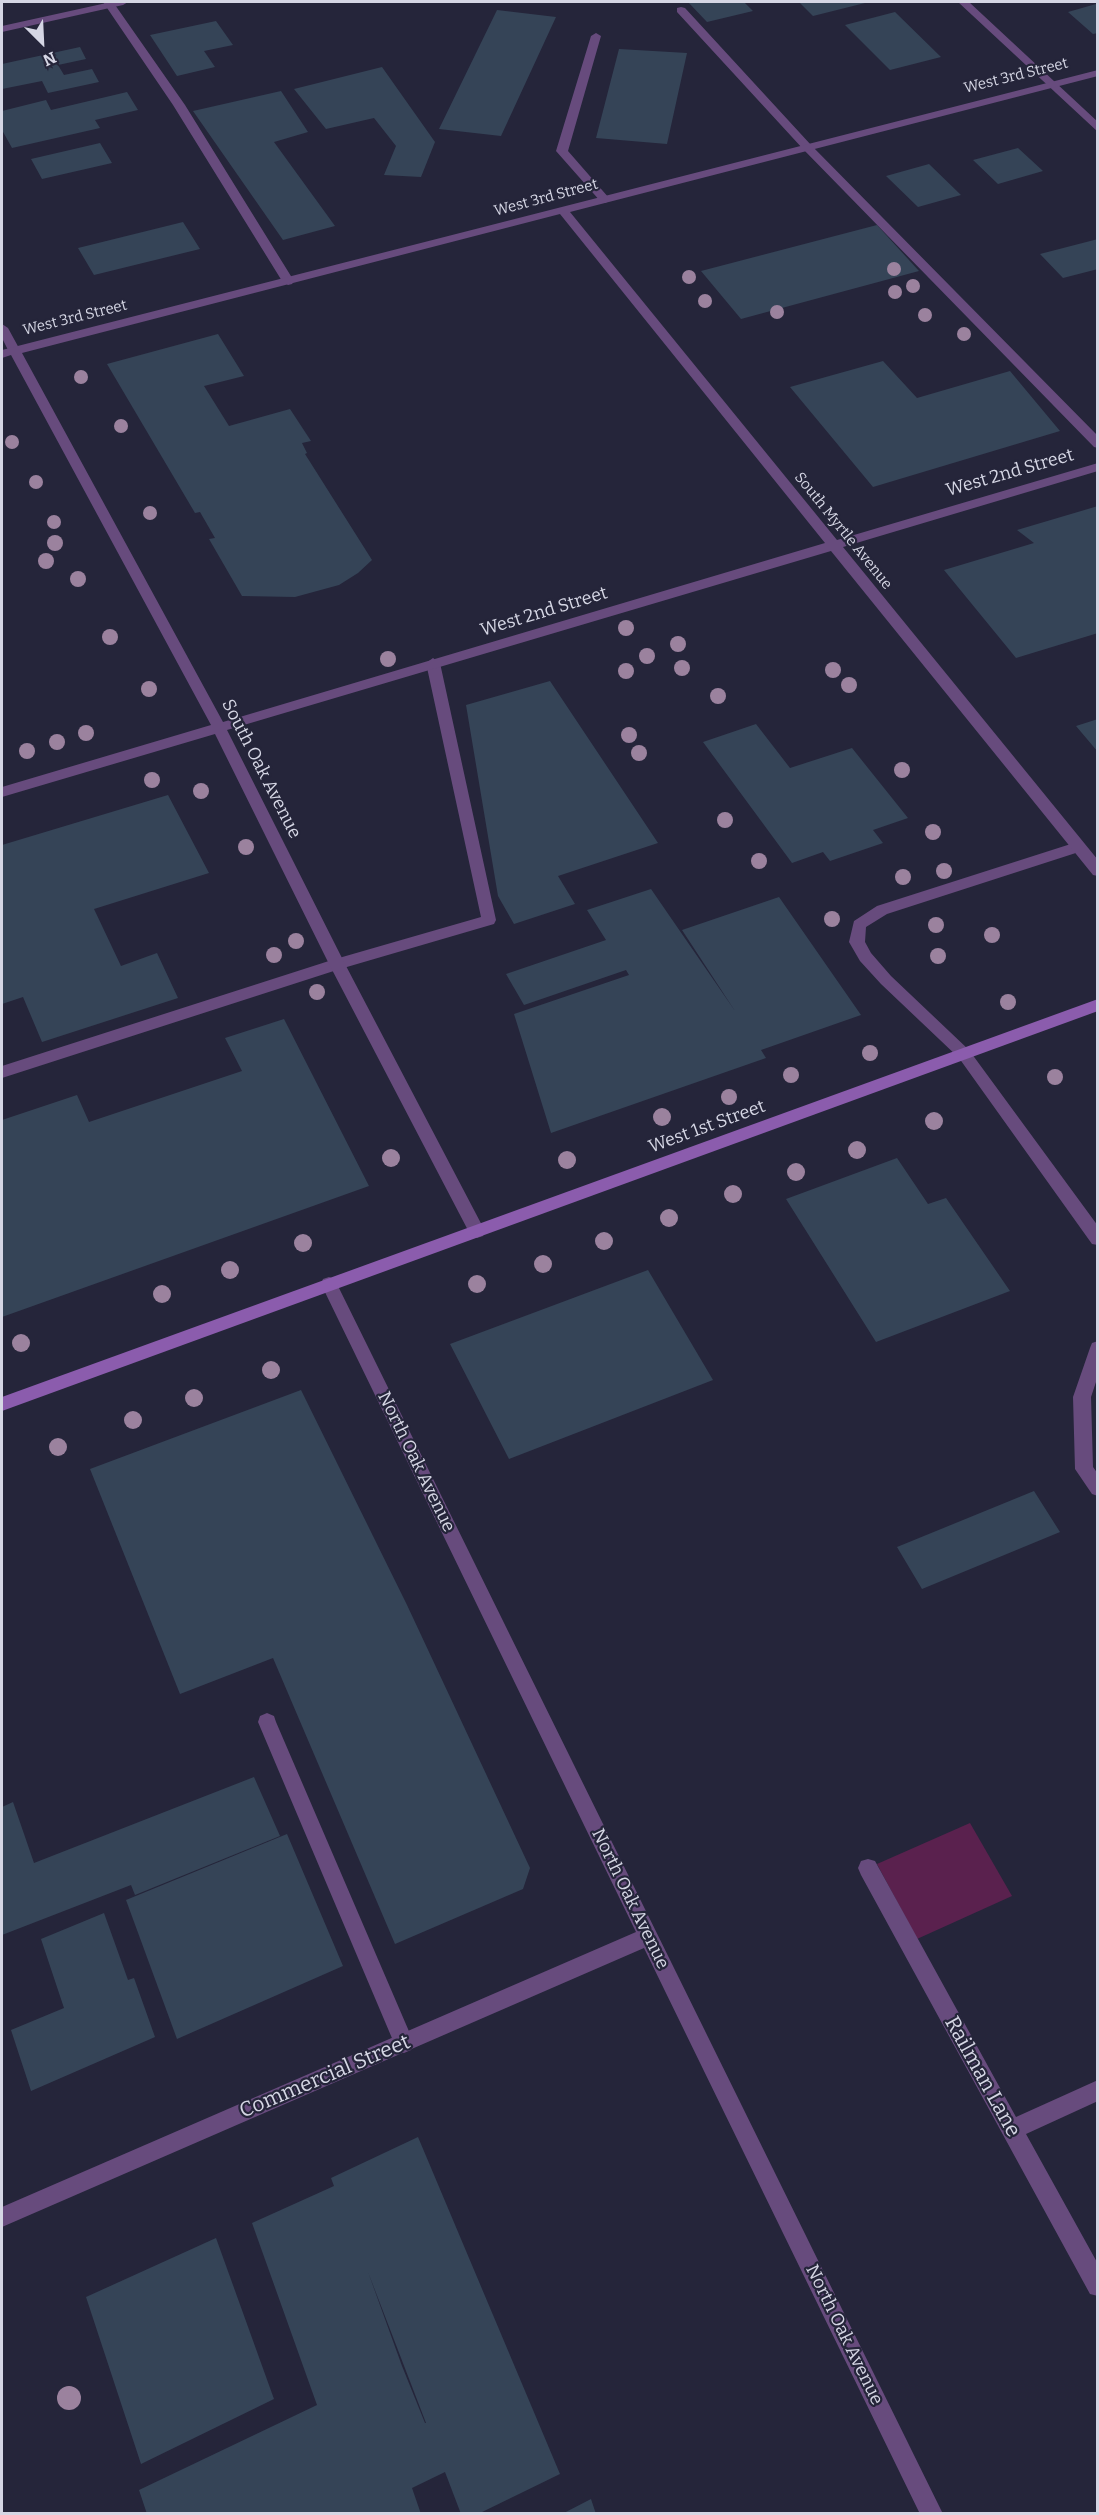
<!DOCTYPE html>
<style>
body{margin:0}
#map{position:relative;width:1099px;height:2515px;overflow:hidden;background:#25253a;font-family:Bitter,serif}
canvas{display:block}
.frame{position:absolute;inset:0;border:3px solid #d5d6e4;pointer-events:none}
.north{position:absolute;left:12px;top:12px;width:60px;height:60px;-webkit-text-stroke:4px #25253a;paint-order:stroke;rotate:156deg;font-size:16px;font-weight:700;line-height:24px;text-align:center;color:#d5d6e4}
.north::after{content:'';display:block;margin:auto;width:21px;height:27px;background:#d5d6e4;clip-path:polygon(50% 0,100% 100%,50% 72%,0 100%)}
</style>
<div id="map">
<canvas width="1099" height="2515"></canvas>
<div class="frame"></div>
<div class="north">N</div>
</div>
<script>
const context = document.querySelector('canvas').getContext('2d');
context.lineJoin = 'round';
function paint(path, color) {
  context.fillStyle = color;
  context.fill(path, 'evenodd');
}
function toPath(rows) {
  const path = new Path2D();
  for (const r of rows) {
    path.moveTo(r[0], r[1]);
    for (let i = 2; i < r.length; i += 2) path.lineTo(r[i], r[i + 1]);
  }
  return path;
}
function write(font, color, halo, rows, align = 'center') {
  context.font = font + ' Bitter,serif';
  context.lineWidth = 4.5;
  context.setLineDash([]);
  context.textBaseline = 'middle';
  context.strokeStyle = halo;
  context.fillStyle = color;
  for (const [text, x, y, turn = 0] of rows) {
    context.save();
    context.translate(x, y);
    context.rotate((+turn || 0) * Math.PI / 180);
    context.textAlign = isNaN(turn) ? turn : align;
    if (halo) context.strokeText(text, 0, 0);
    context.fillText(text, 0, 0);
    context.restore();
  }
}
paint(toPath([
 [970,1823,1012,1896,917,1939,877,1864]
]), '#5a214e');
paint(toPath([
 [688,2,744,2,753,11,707,22],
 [799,2,864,2,865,3,813,16],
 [1096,4,1098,33,1093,34,1068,12],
 [497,10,556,17,501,136,439,129],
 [895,12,941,57,890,70,845,25],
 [216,21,233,45,204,51,215,67,177,76,150,35],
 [80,47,86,59,58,65,64,75,92,69,99,82,48,93,42,81,2,89,2,64],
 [619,49,687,53,667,144,596,138],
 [382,67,435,142,421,177,384,175,396,146,374,118,326,129,294,89],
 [281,91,308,132,274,142,335,226,283,240,193,111],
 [127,92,138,110,95,120,100,128,12,148,2,130,2,111,46,100,51,110],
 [100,143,112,163,42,179,31,159],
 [1018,148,1043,171,998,184,973,160],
 [929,164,961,195,918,207,886,176],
 [183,222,200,249,94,275,78,248],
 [877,225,919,271,741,319,701,271],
 [1098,239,1098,269,1063,278,1040,254],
 [218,334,244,376,204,386,229,426,290,409,311,441,302,443,307,453,305,454,372,560,358,573,339,585,295,597,242,596,209,539,215,538,200,512,195,513,107,364],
 [883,361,917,398,1010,371,1060,431,873,487,790,387],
 [1098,506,1098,633,1016,658,944,570,1034,543,1017,530],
 [550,681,658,843,558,876,575,904,514,924,498,896,466,705],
 [1098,719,1098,752,1076,726],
 [756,724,790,768,852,748,908,818,873,830,883,843,830,861,823,852,792,863,703,742],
 [168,795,209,873,94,909,121,966,157,953,178,998,42,1042,23,997,2,1004,2,845],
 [651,889,735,1011,682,930,779,897,861,1015,761,1050,766,1058,551,1133,514,1014,629,975,626,970,524,1005,506,974,606,940,587,910],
 [284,1019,369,1186,2,1317,2,1120,77,1095,89,1122,242,1071,225,1038],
 [897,1158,928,1204,946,1198,1010,1291,876,1342,786,1199],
 [648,1270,713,1380,509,1459,450,1344],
 [301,1390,407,1605,530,1868,523,1889,395,1944,273,1658,180,1694,90,1469],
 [1034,1491,1060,1532,922,1589,897,1547],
 [254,1777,280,1836,135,1895,131,1885,2,1935,2,1807,13,1802,34,1863],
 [287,1834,343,1966,177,2039,126,1900],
 [104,1913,128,1980,134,1978,155,2037,31,2091,11,2030,64,2008,41,1939],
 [418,2137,560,2474,478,2514,461,2514,445,2472,412,2488,421,2514,147,2514,139,2490,317,2405,252,2223,334,2186,331,2178],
 [368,2272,426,2423,425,2423,402,2366],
 [216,2238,274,2399,141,2464,86,2297],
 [591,2499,596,2514,562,2514]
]), '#354457');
paint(toPath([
 [103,2,113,2,185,105,294,281,292,284,288,285,282,281,173,105,103,2],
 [681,7,685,8,811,145,1098,436,1098,448,1094,447,803,149,677,12,677,8,681,7],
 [596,33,601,36,568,151,609,198,611,200,605,203,601,202,556,151,591,36,596,33],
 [433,658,440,663,496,920,494,924,340,969,2,1078,2,1066,332,960,481,917,426,663,433,658],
 [1077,842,1082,843,1084,847,1082,851,887,914,866,927,865,942,871,953,891,976,969,1050,1098,1226,1098,1245,1092,1244,959,1058,881,984,860,961,849,942,854,921,877,906,1077,842],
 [1098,1341,1098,1376,1091,1397,1093,1467,1098,1474,1098,1496,1092,1494,1075,1469,1073,1397,1090,1348,1092,1343,1098,1341],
 [267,1713,274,1716,276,1722,411,2036,414,2043,411,2050,404,2053,397,2050,258,1722,260,1716,267,1713]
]), '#674b7d');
paint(toPath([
 [111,2,128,2,123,5,2,32,2,26,111,2],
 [958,2,969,2,1098,122,1098,132,958,2],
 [2,324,8,328,20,350,18,353,14,354,8,350,2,338,2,324],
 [868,1859,875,1861,1016,2117,1098,2080,1098,2101,1026,2134,1098,2264,1098,2296,1090,2294,861,1875,858,1868,861,1861,868,1859]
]), '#674b7d');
paint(toPath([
 [1098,70,1098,76,570,212,837,540,1098,463,1098,471,843,547,1098,860,1098,876,1093,875,831,551,227,730,345,964,485,1231,483,1236,477,1238,471,1236,329,964,215,734,2,797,2,787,211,725,11,355,2,358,2,350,1098,70],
 [560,214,825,543,223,722,22,353,560,214],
 [329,1277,335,1279,337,1284,943,2514,920,2514,644,1948,2,2227,2,2207,636,1932,321,1284,323,1279,329,1277]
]), '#674b7d');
paint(toPath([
 [1098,999,1098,1011,2,1411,2,1397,1098,999]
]), '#8b5cad');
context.fillStyle = '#9b829e';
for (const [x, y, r] of [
 [894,269,7],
 [689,277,7],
 [913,286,7],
 [895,292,7],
 [705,301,7],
 [777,312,7],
 [925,315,7],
 [964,334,7],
 [81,377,7],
 [121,426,7],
 [12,442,7],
 [36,482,7],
 [150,513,7],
 [54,522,7],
 [55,543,8],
 [46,561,8],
 [78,579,8],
 [626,628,8],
 [110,637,8],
 [678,644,8],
 [647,656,8],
 [388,659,8],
 [682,668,8],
 [833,670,8],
 [626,671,8],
 [849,685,8],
 [149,689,8],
 [718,696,8],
 [86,733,8],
 [629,735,8],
 [57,742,8],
 [27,751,8],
 [639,753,8],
 [902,770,8],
 [152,780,8],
 [201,791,8],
 [725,820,8],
 [933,832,8],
 [246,847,8],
 [759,861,8],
 [944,871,8],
 [903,877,8],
 [832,919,8],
 [936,925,8],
 [992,935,8],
 [296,941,8],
 [274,955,8],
 [938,956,8],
 [317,992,8],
 [1008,1002,8],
 [870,1053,8],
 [791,1075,8],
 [1055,1077,8],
 [729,1097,8],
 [662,1117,9],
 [934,1121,9],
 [857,1150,9],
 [391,1158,9],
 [567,1160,9],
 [796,1172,9],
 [733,1194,9],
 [669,1218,9],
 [604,1241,9],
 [303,1243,9],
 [543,1264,9],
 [230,1270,9],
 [477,1284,9],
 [162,1294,9],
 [21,1343,9],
 [271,1370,9],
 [194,1398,9],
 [133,1420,9],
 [58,1447,9],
 [69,2398,12]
]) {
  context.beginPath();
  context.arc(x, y, r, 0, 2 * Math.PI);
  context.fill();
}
write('15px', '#d5d6e4', '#25253a', [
 ["West 3rd Street",1016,76,-14],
 ["West 3rd Street",546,198,-15],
 ["West 3rd Street",75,318,-14],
 ["South Myrtle Avenue",843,531,51]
]);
write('18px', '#d5d6e4', '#25253a', [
 ["West 2nd Street",1010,473,-16],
 ["West 2nd Street",544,612,-17],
 ["South Oak Avenue",261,769,63],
 ["West 1st Street",707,1127,-20],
 ["North Oak Avenue",416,1462,64],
 ["North Oak Avenue",630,1899,64],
 ["North Oak Avenue",844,2335,64]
]);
write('21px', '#d5d6e4', '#25253a', [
 ["Commercial Street",325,2077,-23],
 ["Railman Lane",982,2077,61]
]);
</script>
